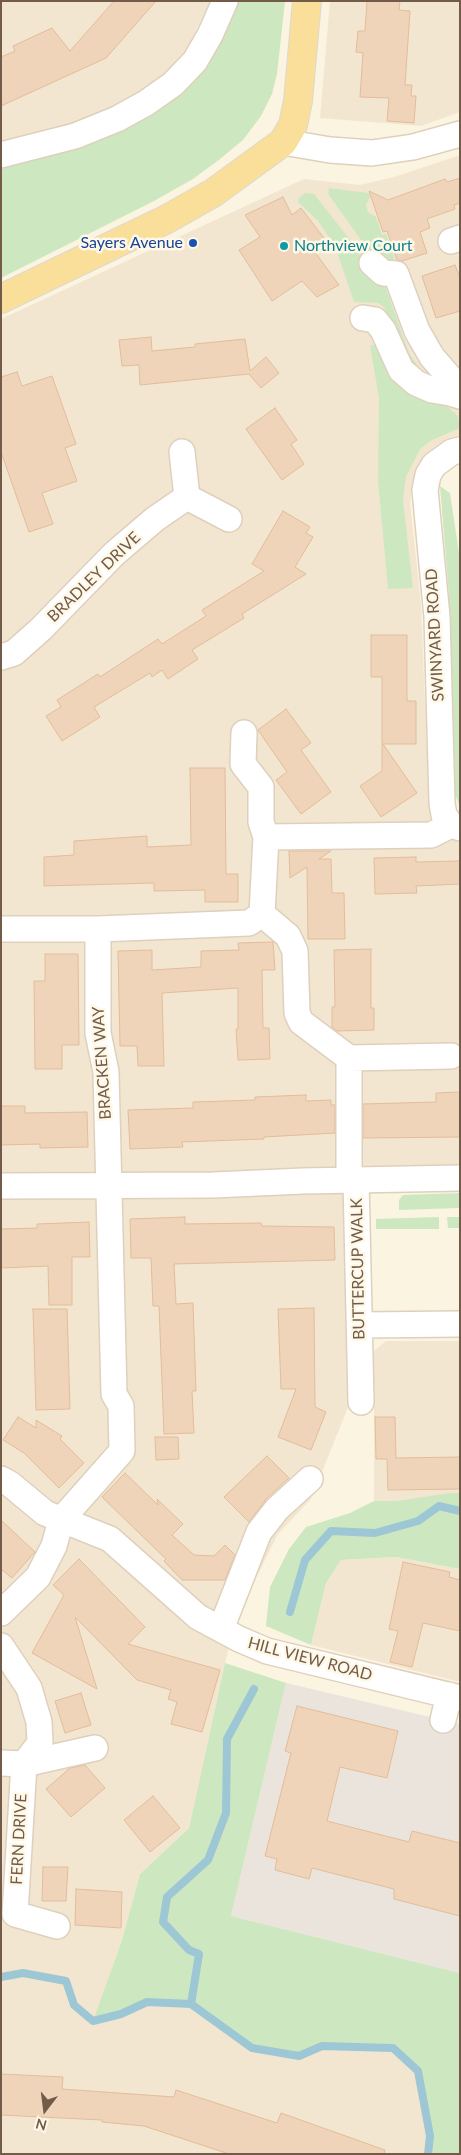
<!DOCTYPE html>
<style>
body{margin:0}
#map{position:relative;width:461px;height:2155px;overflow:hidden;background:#fbf4e1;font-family:Lato,sans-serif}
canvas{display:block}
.frame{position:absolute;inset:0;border:2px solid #725b49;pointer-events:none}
.north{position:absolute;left:20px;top:2085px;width:50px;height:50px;-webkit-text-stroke:4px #fff8e7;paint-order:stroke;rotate:195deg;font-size:14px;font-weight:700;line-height:20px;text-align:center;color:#725b49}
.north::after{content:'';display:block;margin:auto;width:18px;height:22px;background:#725b49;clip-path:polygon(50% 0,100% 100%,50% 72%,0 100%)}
</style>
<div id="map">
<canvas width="461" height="2155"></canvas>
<div class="frame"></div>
<div class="north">N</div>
</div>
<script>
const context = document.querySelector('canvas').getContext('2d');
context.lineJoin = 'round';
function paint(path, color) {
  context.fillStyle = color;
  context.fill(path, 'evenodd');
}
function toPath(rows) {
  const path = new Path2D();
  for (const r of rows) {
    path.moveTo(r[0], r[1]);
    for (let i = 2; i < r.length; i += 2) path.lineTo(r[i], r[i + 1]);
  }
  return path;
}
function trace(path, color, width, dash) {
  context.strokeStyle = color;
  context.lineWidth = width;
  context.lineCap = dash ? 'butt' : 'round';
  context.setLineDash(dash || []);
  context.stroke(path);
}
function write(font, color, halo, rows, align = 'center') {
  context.font = font + ' Lato,sans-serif';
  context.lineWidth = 5;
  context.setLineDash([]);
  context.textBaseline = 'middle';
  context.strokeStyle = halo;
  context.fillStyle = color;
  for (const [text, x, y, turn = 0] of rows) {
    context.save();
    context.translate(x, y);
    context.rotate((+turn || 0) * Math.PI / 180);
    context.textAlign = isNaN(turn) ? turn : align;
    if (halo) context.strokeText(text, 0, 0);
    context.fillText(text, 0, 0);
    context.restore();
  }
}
paint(toPath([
 [1,1,210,1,182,60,144,94,67,128,1,144],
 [330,1,460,1,460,112,421,126,320,118],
 [460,155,460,437,438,445,425,455,414,475,410,502,421,605,429,800,437,822,460,842,460,1167,344,1169,349,1405,311,1499,278,1534,237,1616,225,1663,189,1828,140,1874,122,1940,94,2020,125,2012,147,2002,191,2004,252,2048,299,2056,322,2046,393,2048,418,2071,430,2136,428,2154,1,2154,1,319,304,179,360,185,394,177],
 [386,1341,460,1341,460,1493,396,1501,374,1501,374,1351],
 [396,1557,460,1569,460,1682,311,1645,326,1583,341,1560]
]), '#f3e6d0');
paint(toPath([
 [286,1683,460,1724,460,1973,231,1916]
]), '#eae4dc');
paint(toPath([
 [237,1,285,1,277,74,272,94,261,116,243,140,220,159,193,179,154,201,1,278,1,166,98,141,134,125,160,107],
 [329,188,369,193,370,197,366,205,368,212,376,217,382,235,386,234,396,264,374,258,328,194],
 [305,193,314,194,384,283,409,353,422,372,410,368,384,307,378,303,354,302,335,246,318,221,298,202,299,198],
 [375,344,388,374,396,384,421,399,448,407,458,416,460,428,432,440,420,449,406,477,403,500,413,588,388,589,378,481,379,398,370,346],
 [440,486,450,493,459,553,460,807,454,792,449,595],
 [460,1193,460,1208,399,1210,399,1200,403,1195],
 [439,1217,439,1229,376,1229,376,1219],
 [447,1217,460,1217,460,1228,448,1228],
 [450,1493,460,1493,460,1569,396,1557,341,1560,326,1583,311,1645,266,1626,270,1587,289,1549,306,1527,350,1513,374,1501,396,1501],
 [225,1663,286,1683,231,1916,460,1973,460,2154,428,2154,430,2136,418,2071,393,2048,323,2046,299,2056,252,2048,191,2004,147,2002,125,2012,93,2021,122,1940,140,1874,189,1828]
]), '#cde8c0');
trace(toPath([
 [290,1612,305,1560,331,1531,375,1533,418,1521,439,1506,460,1511],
 [1,1977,23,1973,66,1981,74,2005,93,2021,121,2014,147,2002,191,2004,252,2048,299,2056,322,2046,393,2048,418,2071,430,2136,428,2154],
 [191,2004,199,1954,189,1950,163,1922,167,1897,208,1860,226,1813,227,1739,254,1689]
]), '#9dc7d5', 8);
const building = toPath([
 [114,1,156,1,106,58,1,106,1,57,15,51,13,46,52,28,70,51,114,1],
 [367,1,400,1,399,10,410,11,405,85,412,85,411,96,416,96,414,123,387,121,389,98,360,97,363,53,356,52,358,31,365,31,367,1],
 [460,178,460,203,454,205,455,209,427,219,430,228,420,232,427,253,402,261,397,260,387,231,383,232,369,191,388,200,445,179,447,182,460,178],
 [283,197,292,215,301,208,327,242,314,251,339,285,317,297,302,281,272,301,239,250,260,237,245,215,283,197],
 [455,265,460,278,460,311,436,318,422,276,455,265],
 [151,337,152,351,195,347,195,344,245,339,250,371,266,357,279,373,261,388,249,374,140,385,139,365,122,366,119,340,151,337],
 [17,372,22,386,52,376,76,444,65,448,77,481,42,493,53,524,29,532,1,452,1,377,17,372],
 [275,408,297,440,291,444,304,464,282,480,246,429,275,408],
 [283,511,310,527,306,533,313,537,295,567,306,574,242,614,244,618,192,650,198,659,168,679,162,670,152,677,150,673,94,707,100,717,62,741,46,716,61,707,57,700,98,674,100,677,158,639,162,644,206,616,202,610,264,571,252,564,283,511],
 [371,635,407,635,407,701,416,701,416,744,383,744,417,793,381,817,360,786,382,771,382,677,371,677,371,635],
 [286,709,311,743,301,750,331,792,301,814,276,780,287,772,258,730,286,709],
 [190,768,225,768,226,874,238,874,238,902,205,902,205,890,154,891,154,883,44,886,44,857,74,855,74,841,147,836,147,847,191,845,190,768],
 [289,851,331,851,319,859,331,859,332,893,344,893,345,939,308,939,307,867,290,878,289,851],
 [416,857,416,862,460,861,460,884,416,886,417,893,375,894,374,858,416,857],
 [273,942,275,970,262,970,263,1028,269,1028,270,1059,238,1060,236,1029,238,1029,238,988,162,993,164,1066,138,1066,137,1046,120,1046,118,951,152,950,152,970,201,967,201,951,239,950,238,943,273,942],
 [371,949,371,1008,374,1008,374,1030,337,1031,332,1027,332,1007,335,1007,334,950,371,949],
 [45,954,78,954,79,1045,62,1045,62,1069,35,1069,34,981,45,981,45,954],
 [460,1092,460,1137,363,1138,363,1104,436,1102,436,1093,460,1092],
 [306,1095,306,1101,331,1100,331,1105,335,1105,335,1133,264,1137,264,1139,182,1142,183,1147,130,1149,128,1110,193,1108,193,1102,255,1100,255,1097,306,1095],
 [1,1106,25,1106,25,1113,87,1112,88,1147,40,1148,40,1144,1,1145,1,1106],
 [185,1217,185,1224,261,1223,262,1226,334,1227,335,1260,174,1264,176,1304,193,1303,196,1391,192,1391,194,1433,164,1434,159,1306,153,1306,151,1258,131,1258,130,1219,185,1217],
 [89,1222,90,1257,72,1257,72,1305,49,1305,48,1266,1,1268,1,1229,37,1228,37,1224,89,1222],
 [314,1308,315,1407,326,1412,311,1450,278,1437,296,1389,281,1389,278,1309,314,1308],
 [33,1309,67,1309,70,1409,36,1410,33,1309],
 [18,1417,36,1428,36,1420,62,1436,60,1439,84,1463,59,1488,24,1453,3,1440,18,1417],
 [375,1417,395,1417,396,1458,460,1457,460,1489,388,1490,387,1459,376,1459,375,1417],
 [155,1437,178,1437,179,1459,156,1460,155,1437],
 [267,1456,289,1478,267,1498,249,1522,224,1497,267,1456],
 [125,1473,158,1505,157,1499,183,1524,172,1535,194,1555,214,1556,225,1545,235,1555,225,1580,182,1580,164,1561,166,1559,102,1497,125,1473],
 [1,1520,35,1552,12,1578,1,1569,1,1520],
 [79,1559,145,1627,128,1644,220,1670,202,1732,171,1724,177,1702,168,1699,171,1690,137,1680,75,1617,97,1689,32,1653,64,1595,53,1585,79,1559],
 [403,1562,450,1572,449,1577,460,1580,460,1631,423,1623,412,1667,390,1662,398,1631,389,1629,403,1562],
 [81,1693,91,1725,65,1733,55,1701,81,1693],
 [297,1706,398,1731,387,1778,340,1767,327,1821,409,1842,412,1831,460,1843,460,1916,394,1899,394,1889,312,1868,309,1879,275,1870,277,1859,265,1856,291,1753,285,1751,297,1706],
 [85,1765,105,1788,71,1817,46,1789,70,1768,85,1765],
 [153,1796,180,1828,150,1852,124,1820,153,1796],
 [43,1867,68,1867,66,1901,42,1901,43,1867],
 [76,1889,122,1892,121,1928,75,1925,76,1889],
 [1,2074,63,2077,62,2089,174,2097,176,2090,277,2123,281,2113,385,2150,384,2154,229,2154,144,2126,102,2122,102,2120,1,2115,1,2074]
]);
paint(building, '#f0d4b9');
trace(building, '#e2bd9a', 1);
const minor = toPath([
 [283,142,330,150,372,153,413,147,460,134],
 [1,155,75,136,117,119,146,103,173,84,195,61,210,35,225,1],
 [451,241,460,238],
 [372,263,383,273,396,274,417,331,432,357,460,389],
 [363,318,375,320,383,330,401,370,416,383,432,390,450,393,460,396],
 [460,450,452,452,434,465,428,475,425,490,437,617,442,803,444,815,451,825,460,828],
 [187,497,229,519],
 [1,657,14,653,41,629,114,554,155,519,187,497,182,452],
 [244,733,243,764,261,787,261,822,266,837],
 [262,914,266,837,431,835,451,825],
 [262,914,288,936,295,951,297,1013,301,1022,349,1058],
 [1,929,98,929],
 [349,1180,349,1058,451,1056],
 [356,1180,361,1402],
 [1,1186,213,1185,303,1181,460,1178],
 [360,1325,460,1324],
 [1,1479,10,1484,45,1513,110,1539,198,1617,239,1639,267,1651,460,1698],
 [1,1613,38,1577,54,1546,61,1520,122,1451,121,1406,114,1394,106,1072,98,1033,98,929,249,923,262,914],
 [221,1629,259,1532,277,1509,310,1479],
 [1,1646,29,1688,39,1722,40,1743,24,1764,15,1914,57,1926],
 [443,1720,449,1695],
 [1,1763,24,1764,95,1748]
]);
const major = toPath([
 [1,299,167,219,213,193,283,142,293,125,298,101,307,1]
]);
trace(minor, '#dfd0bd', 28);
trace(major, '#ddd8d3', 30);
trace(minor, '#fff', 25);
trace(major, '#f9df9a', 28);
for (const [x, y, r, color] of [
 [193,243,5,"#1a4fb4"],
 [284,246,5,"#0f9aa8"]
]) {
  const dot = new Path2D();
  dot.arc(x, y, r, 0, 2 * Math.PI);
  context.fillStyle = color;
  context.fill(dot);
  trace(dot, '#fff8e7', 2);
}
write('16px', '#164399', '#fff8e7', [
 ["Sayers Avenue",183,243]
], 'right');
write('16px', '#0d838f', '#fff8e7', [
 ["Northview Court",294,246]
], 'left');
write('16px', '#725b49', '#fff8e7', [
 ["BRADLEY DRIVE",94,577,-44],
 ["SWINYARD ROAD",435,635,-93],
 ["BRACKEN WAY",102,1063,-94],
 ["BUTTERCUP WALK",358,1269,-91],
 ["HILL VIEW ROAD",310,1659,15],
 ["FERN DRIVE",19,1839,-87]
]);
</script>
